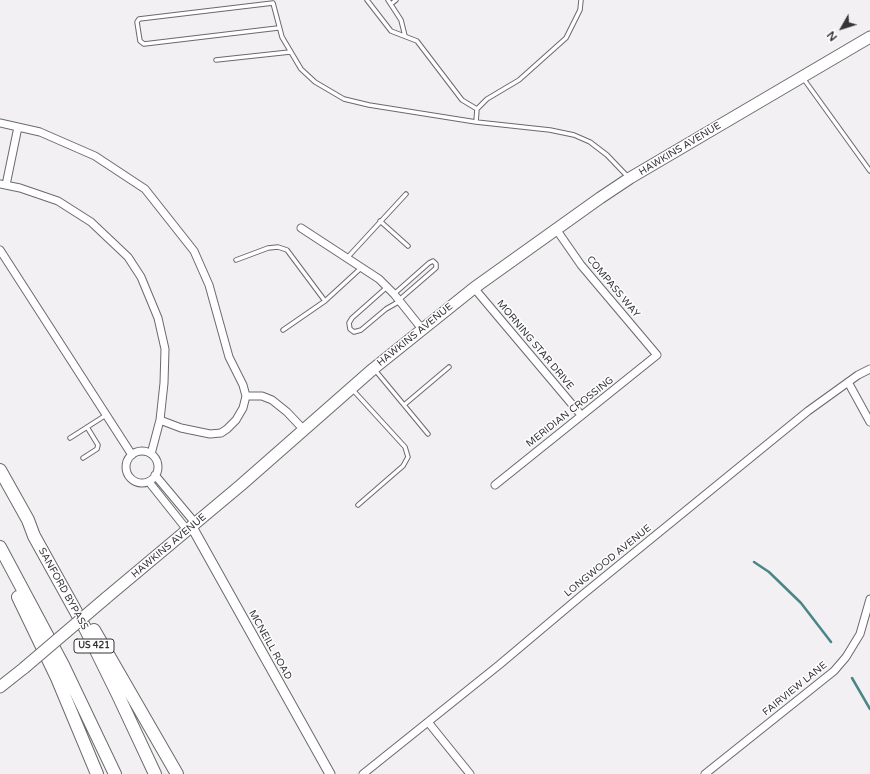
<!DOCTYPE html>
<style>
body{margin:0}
#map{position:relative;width:870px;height:774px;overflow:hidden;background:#f2f0f3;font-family:"Varela Round",sans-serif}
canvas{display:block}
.north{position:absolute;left:822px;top:8px;width:40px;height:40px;-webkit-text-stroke:3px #fffeff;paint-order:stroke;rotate:231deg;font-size:11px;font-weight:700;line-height:16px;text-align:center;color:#343335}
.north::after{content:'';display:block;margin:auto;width:14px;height:18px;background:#343335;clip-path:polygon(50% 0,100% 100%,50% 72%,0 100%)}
</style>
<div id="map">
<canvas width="870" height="774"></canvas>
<div class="north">N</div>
</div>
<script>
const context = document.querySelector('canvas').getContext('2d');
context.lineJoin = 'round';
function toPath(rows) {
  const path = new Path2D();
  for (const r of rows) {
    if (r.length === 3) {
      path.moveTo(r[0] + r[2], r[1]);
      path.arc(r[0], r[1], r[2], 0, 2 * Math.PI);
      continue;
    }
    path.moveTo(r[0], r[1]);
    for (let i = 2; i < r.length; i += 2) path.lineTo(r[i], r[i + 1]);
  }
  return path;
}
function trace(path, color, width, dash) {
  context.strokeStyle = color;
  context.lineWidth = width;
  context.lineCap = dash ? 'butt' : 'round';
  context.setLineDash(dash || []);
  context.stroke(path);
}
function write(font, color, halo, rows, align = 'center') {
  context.font = font + ' "Varela Round",sans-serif';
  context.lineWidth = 3;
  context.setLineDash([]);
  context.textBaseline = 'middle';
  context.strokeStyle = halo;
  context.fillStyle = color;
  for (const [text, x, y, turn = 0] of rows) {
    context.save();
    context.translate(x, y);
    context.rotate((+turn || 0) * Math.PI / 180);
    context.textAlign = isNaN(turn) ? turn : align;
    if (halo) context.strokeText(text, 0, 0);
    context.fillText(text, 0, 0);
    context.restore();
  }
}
trace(toPath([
 [754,562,769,572,801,603,831,642],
 [852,678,870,709]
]), '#4a8687', 2.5);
const lane = toPath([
 [367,0,391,31,417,41,462,100,477,109,476,122],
 [388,0,401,20,405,36],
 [391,4,396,0],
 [278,28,144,44,140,41,137,22,139,19,273,3,282,37,301,69,315,82,344,99,369,105,476,122,550,130,574,135,590,142,607,155,629,178],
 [216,60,290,52],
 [803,78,870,171],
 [477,109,487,99,519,80,566,38,580,10,581,0],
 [380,221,408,246],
 [347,258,406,194],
 [236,260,268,248,278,247,287,250,325,301],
 [387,287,352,318,349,323,350,329,354,332,361,330,386,309,400,301],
 [394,294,429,263,433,261,436,264,436,268,399,300],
 [283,330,325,301,361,268],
 [375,370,428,434],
 [352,389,405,447,408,457,403,466,358,505],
 [404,405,449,367],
 [70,438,106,415],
 [83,458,97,449,98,445,87,427]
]);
const street = toPath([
 [0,123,40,132,95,156,145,189,194,251,209,285,229,357,243,385,246,396,243,408,236,420,227,429,221,433,210,434,181,428,160,420],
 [0,184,20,188,58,201,91,222,128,257,141,277,158,318,165,349,164,383,160,420,151,454],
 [6,185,18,127],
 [301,228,379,279,394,294,422,329],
 [0,250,132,455],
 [474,288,581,415],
 [848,382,870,422],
 [246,396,262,396,272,400,287,412,304,430],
 [142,467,16],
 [155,475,196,524],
 [149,482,188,531],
 [495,485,657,355,581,265,556,229],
 [428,722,470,774],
 [363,774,499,665,581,596,808,411,858,375,870,369],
 [705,774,834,671,846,657,860,634,870,599]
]);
const secondary = toPath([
 [192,527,330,774]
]);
const primary = toPath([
 [106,598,241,485,373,369,474,288,600,198,630,178,870,37],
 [0,687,24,668]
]);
const highway = toPath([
 [0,470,28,520,34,536,85,628,118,695,155,774],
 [0,547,63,665,115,774],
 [18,597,57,678,97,774],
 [94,630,177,774]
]);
trace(lane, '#6b696c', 5.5);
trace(street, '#6b696c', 9);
trace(secondary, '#6b696c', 11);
trace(primary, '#6b696c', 13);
trace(highway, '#6b696c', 14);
trace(lane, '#fff', 3.5);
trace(street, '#fff', 7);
trace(secondary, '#fff', 9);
trace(primary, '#fff', 11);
trace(highway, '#fff', 12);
const primaryBridge = toPath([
 [24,668,106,598]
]);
trace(primaryBridge, '#6b696c', 13, []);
trace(primaryBridge, '#fff', 11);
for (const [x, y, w] of [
 [94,646,40]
]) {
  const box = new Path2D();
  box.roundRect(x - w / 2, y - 7, w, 14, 3);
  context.fillStyle = '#fffeff';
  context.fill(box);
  trace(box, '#343335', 1);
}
write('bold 9px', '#343335', null, [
 ["US 421",94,646]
]);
write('10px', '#343335', '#fffeff', [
 ["HAWKINS AVENUE",680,149,-31],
 ["COMPASS WAY",613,287,50],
 ["HAWKINS AVENUE",415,335,-39],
 ["MORNING STAR DRIVE",535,345,50],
 ["MERIDIAN CROSSING",570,412,-38],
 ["HAWKINS AVENUE",169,546,-40],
 ["LONGWOOD AVENUE",608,561,-39],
 ["SANFORD BYPASS",63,589,61],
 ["MCNEILL ROAD",270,645,61],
 ["FAIRVIEW LANE",795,689,-39]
]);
</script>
